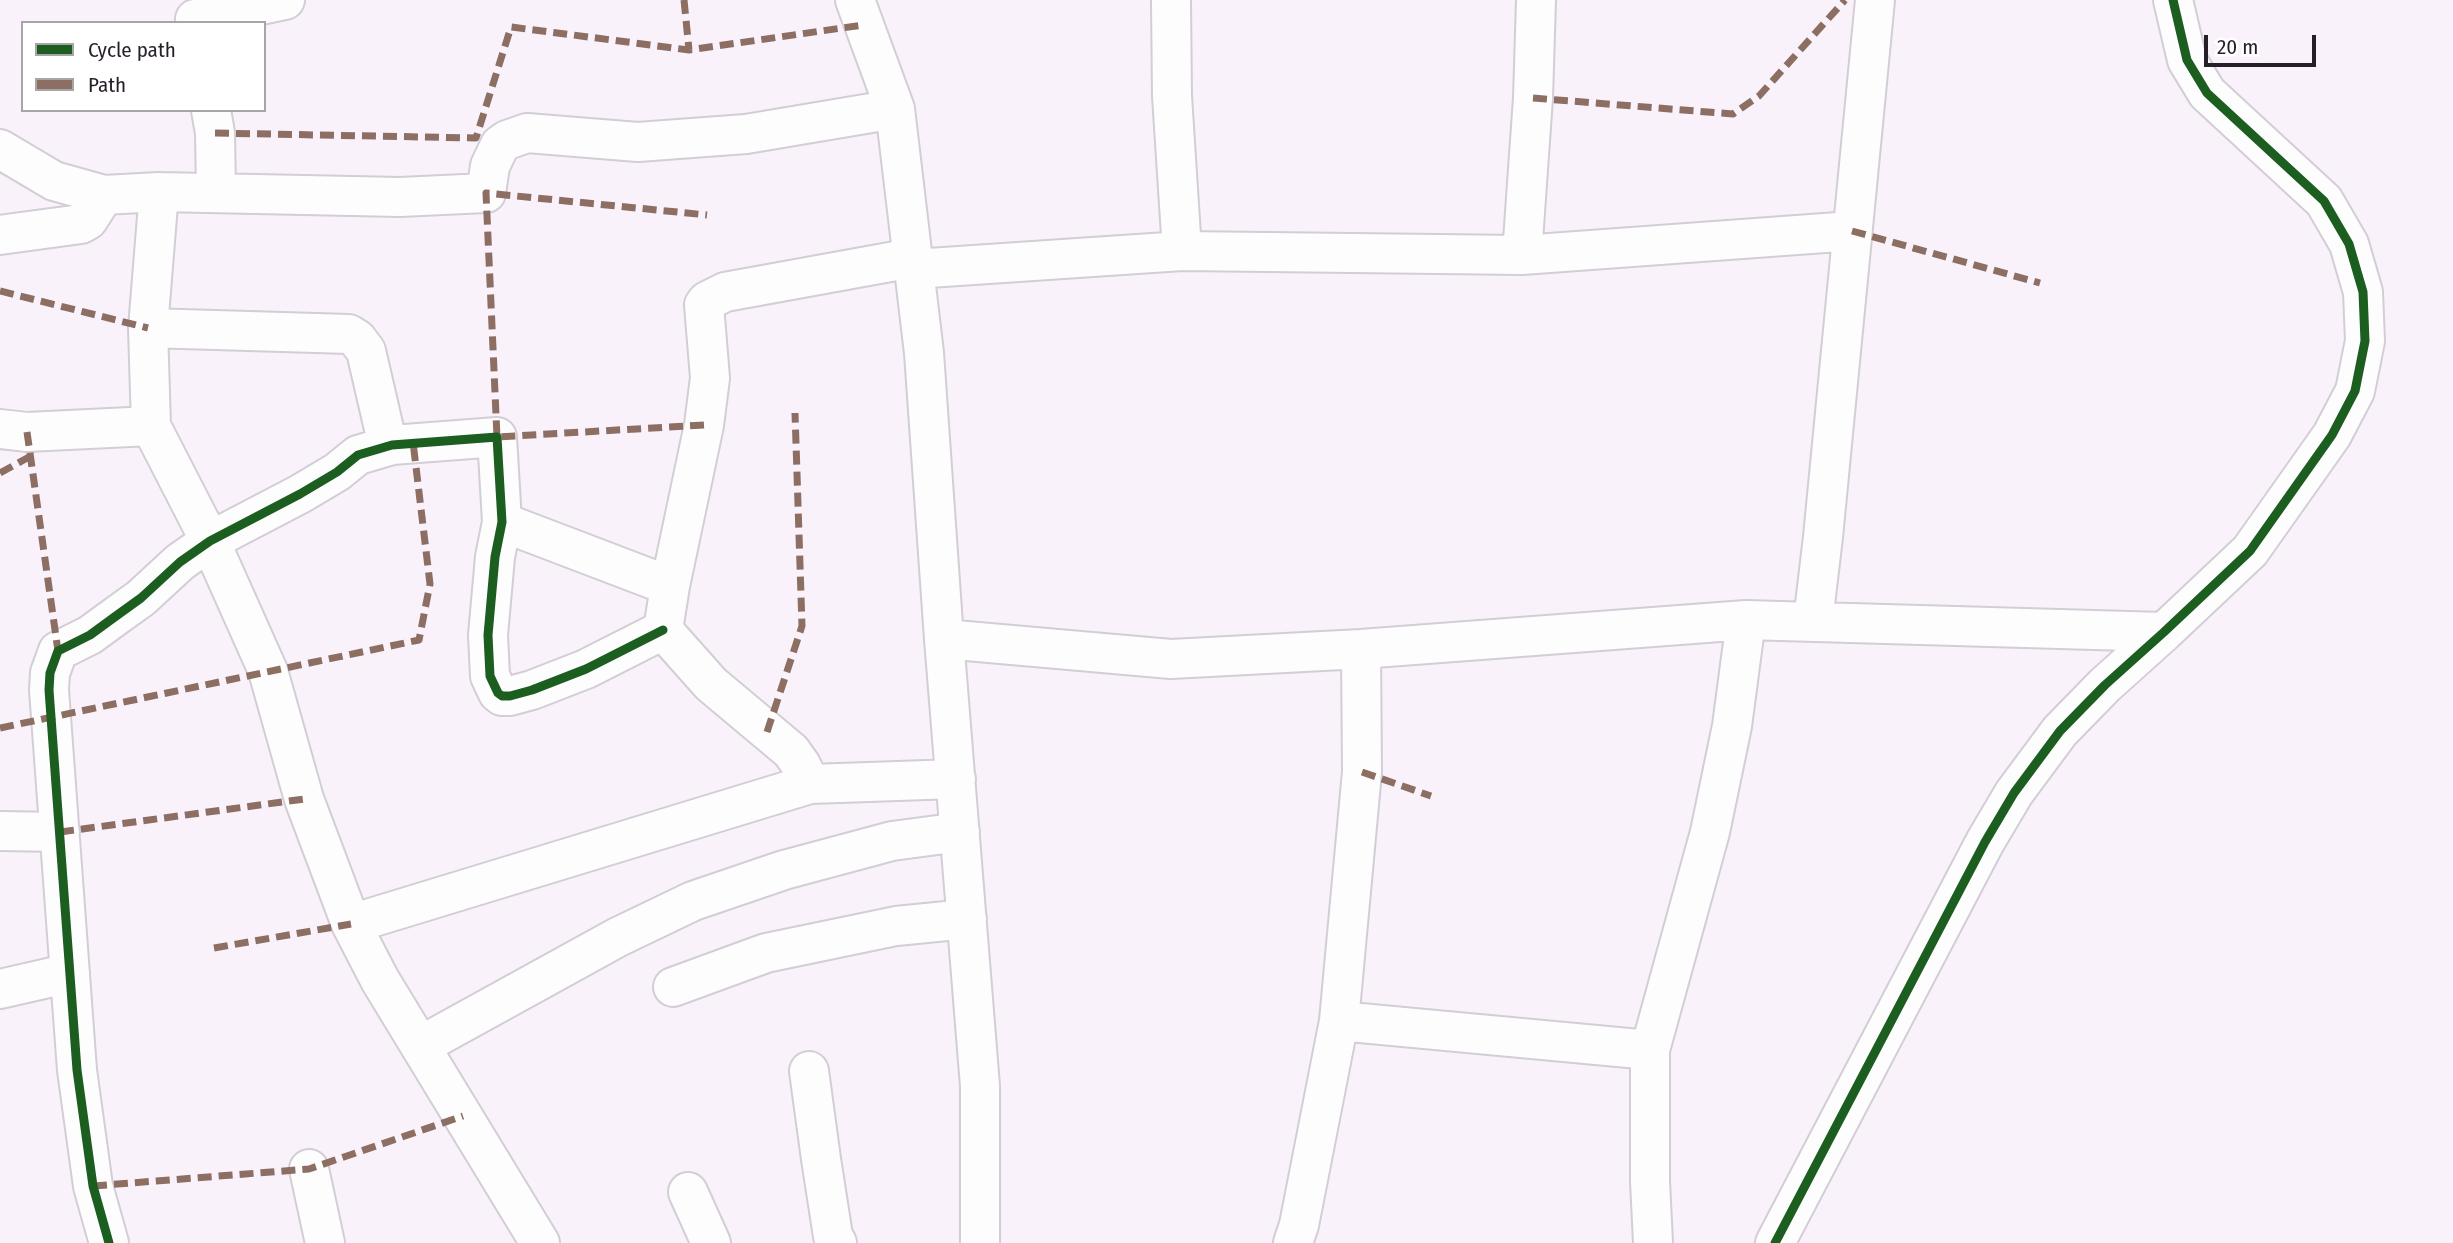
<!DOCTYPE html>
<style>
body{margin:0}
#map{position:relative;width:2453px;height:1243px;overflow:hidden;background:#f9f2fb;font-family:"Fira Sans Condensed",sans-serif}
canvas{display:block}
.legend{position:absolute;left:21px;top:21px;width:245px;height:91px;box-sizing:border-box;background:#fff;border:2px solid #a8a5a9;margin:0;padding:9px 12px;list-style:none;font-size:21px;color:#261e29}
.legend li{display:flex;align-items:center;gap:14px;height:35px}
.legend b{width:35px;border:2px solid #a8a5a9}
.scale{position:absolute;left:2204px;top:35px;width:112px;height:32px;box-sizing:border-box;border:4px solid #261e29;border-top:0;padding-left:9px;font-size:21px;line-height:24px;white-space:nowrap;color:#261e29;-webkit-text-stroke:5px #fff;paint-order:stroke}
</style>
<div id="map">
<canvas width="2453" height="1243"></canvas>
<ul class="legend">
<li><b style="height:9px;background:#1b5e20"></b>Cycle path</li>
<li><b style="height:9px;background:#8d6e63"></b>Path</li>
</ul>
<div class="scale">20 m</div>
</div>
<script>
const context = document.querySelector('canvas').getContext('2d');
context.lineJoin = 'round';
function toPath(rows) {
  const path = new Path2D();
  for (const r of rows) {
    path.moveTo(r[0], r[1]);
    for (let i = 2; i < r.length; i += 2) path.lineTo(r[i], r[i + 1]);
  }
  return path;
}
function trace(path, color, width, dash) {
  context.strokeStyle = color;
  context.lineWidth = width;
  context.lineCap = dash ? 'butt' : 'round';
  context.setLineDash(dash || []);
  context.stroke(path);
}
const minor = toPath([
 [855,0,895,109,924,353,944,639,980,1086,980,1243],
 [1171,0,1172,96,1182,251],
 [195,19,285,0],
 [211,110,215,133,216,193],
 [0,149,54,181,104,195,159,192,400,197,486,193,490,166,500,145,507,140,527,133,638,142,746,134,895,109],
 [159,192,148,328,151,426,210,541,268,671,304,799,351,924,380,980,540,1243],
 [0,235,81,224,88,220,104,195],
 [1522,255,1533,98,1536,0],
 [914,269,1182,251,1522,255,1852,231],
 [148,328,349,334,357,339,366,351,388,446],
 [0,429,27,432,151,426],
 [502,522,670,586],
 [1813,621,1823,537,1875,0],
 [944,639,1171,659,1361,649,1746,620,2164,632],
 [810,784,801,765,791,751,711,684,663,630,670,586,704,425,710,378,704,305,707,301,725,292,912,258],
 [0,831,60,832],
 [351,924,810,784,956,779],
 [673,987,766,953,896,926,967,919],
 [0,989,70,973],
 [1339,1021,1650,1050],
 [420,1046,618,937,693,901,784,870,892,841,960,832],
 [809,1071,821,1159,833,1236,837,1243],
 [309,1169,325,1243],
 [688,1192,711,1243],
 [109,1243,93,1186,77,1070,49,690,50,673,58,651,90,635,116,616,141,598,180,562,210,541,300,494,337,472,358,455,392,445,497,437,502,522,495,557,488,635,490,676,498,693,502,696,510,696,532,690,586,669,663,630],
 [1293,1243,1299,1225,1339,1021,1362,772,1361,649],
 [1653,1243,1650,1181,1650,1050,1710,832,1732,726,1746,620],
 [1775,1243,1985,842,2014,793,2060,731,2105,685,2164,632,2250,551,2332,435,2355,391,2365,341,2363,292,2349,244,2324,201,2207,93,2187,60,2173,0]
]);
trace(minor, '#d3cdd6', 42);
trace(minor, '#fefdfe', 38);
trace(toPath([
 [684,0,689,50],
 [1533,98,1733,114,1759,96,1845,0],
 [215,133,476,138,511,27,689,50,863,25],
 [1852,231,2040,283],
 [0,291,148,328],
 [704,425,497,437,486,193,707,215],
 [27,432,58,651],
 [0,473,29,457],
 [0,728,419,640,430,584,413,442],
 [767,732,802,626,795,413],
 [1362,772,1431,796],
 [60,832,304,799],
 [214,948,351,924],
 [93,1186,309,1169,463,1116]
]), '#8d6e63', 7, [14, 7]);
trace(toPath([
 [109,1243,93,1186,77,1070,49,690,50,673,58,651,90,635,116,616,141,598,180,562,210,541,300,494,337,472,358,455,392,445,497,437,502,522,495,557,488,635,490,676,498,693,502,696,510,696,532,690,586,669,663,630],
 [1775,1243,1985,842,2014,793,2060,731,2105,685,2164,632,2250,551,2332,435,2355,391,2365,341,2363,292,2349,244,2324,201,2207,93,2187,60,2173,0]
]), '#1b5e20', 9);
</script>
